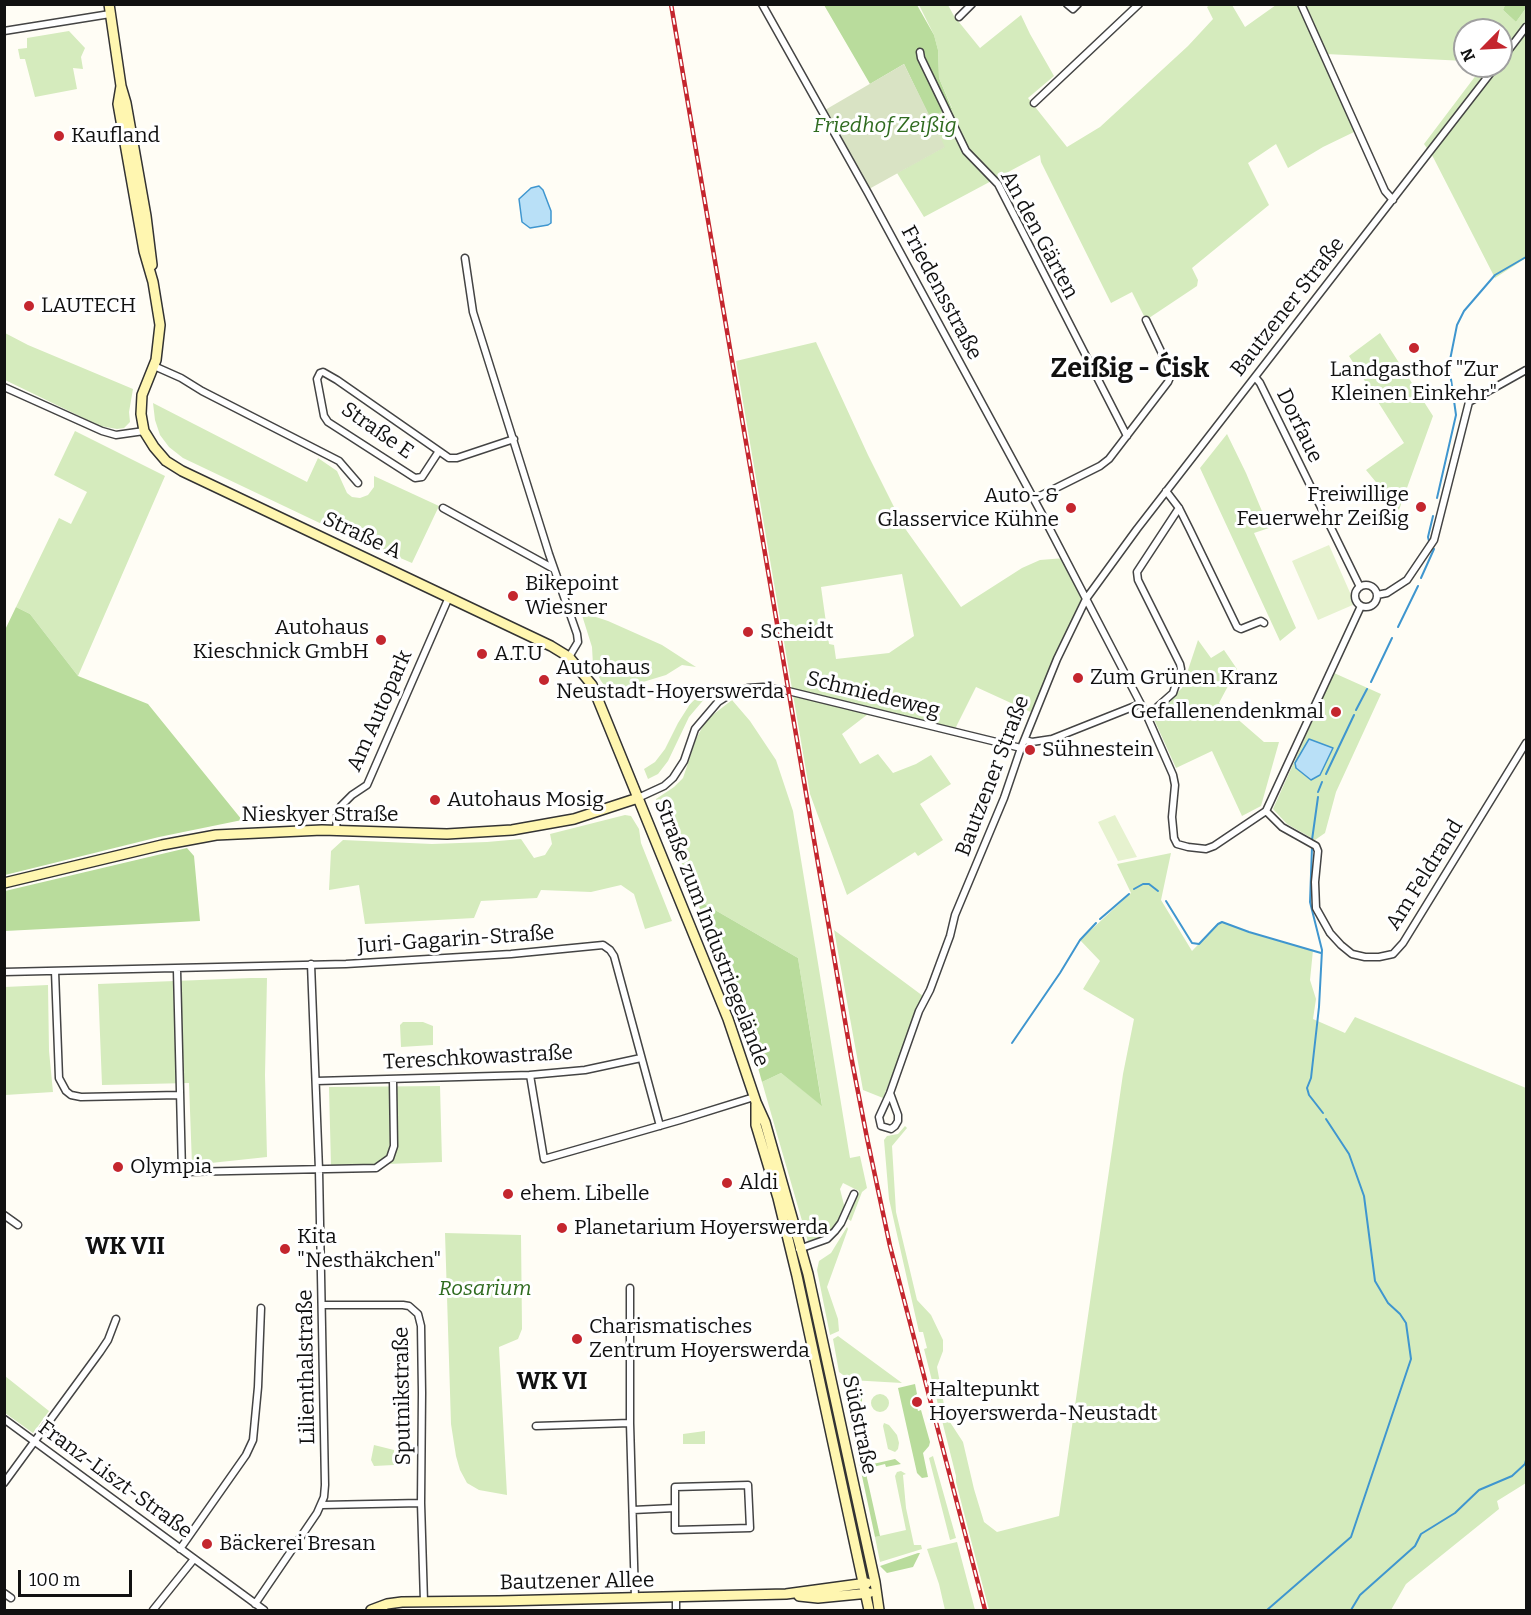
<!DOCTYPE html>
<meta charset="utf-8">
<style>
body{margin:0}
#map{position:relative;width:1531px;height:1615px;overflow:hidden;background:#fffdf5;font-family:Bitter,serif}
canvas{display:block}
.frame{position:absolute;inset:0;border:6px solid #111;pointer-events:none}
.north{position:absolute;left:1453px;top:18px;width:60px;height:60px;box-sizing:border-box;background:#fff;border:2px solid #a0a0a0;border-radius:50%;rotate:246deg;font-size:16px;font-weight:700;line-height:24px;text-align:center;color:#111}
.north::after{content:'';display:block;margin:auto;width:21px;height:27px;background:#c4262e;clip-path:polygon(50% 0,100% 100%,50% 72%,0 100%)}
.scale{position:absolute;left:18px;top:1570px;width:114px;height:27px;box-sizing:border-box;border:3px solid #111;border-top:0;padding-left:8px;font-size:18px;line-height:21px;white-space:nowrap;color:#111;-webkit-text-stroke:4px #fff;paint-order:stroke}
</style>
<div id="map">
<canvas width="1531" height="1615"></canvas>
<div class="frame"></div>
<div class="north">N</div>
<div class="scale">100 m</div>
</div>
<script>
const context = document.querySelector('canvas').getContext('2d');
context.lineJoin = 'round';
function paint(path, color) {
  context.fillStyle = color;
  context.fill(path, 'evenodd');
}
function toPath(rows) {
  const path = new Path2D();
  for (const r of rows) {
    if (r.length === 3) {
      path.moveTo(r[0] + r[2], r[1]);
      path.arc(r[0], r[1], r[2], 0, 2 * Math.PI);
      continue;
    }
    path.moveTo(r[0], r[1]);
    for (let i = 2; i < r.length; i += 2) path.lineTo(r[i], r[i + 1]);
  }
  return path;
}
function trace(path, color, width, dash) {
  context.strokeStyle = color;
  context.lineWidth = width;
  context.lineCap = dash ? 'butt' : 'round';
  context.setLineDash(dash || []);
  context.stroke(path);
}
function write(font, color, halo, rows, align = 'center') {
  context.font = font + ' Bitter,serif';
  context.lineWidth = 6;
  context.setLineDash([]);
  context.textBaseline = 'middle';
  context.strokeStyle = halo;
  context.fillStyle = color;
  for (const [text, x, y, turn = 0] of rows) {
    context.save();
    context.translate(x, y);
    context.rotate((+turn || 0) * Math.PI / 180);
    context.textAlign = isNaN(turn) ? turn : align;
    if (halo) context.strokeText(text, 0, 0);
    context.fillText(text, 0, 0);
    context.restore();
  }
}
paint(toPath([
 [919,5,948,5,954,16,980,48,1021,15,1030,34,1054,76,1028,98,1067,147,1100,127,1188,46,1213,19,1207,7,1210,5,1232,5,1245,27,1276,5,1299,5,1354,132,1323,147,1288,168,1276,144,1248,163,1269,205,1192,268,1198,280,1197,286,1146,320,1132,292,1111,303,1041,162,1040,155,924,217,897,173,944,147,929,116,952,108,939,78,938,50,934,35],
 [1304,5,1505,5,1503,10,1516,22,1526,8,1526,258,1495,278,1433,157,1424,144,1483,66,1501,66,1501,30,1465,30,1465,61,1326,54],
 [69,31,85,48,81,57,83,69,73,68,77,89,35,97,25,59,20,59,18,49,27,48,27,38],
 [5,333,28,345,133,389,129,412,130,422,124,428,117,429,100,426,5,380],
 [1380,333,1433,416,1399,510,1366,470,1404,443,1349,356],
 [816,342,868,455,904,527,961,607,1022,568,1040,560,1065,558,1086,599,1035,714,976,687,954,731,872,711,842,734,860,764,878,754,893,773,916,764,931,755,951,784,920,804,943,840,918,856,915,852,847,895,810,794,736,361],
 [902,574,914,636,889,653,836,659,834,645,829,644,821,587],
 [153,403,307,482,318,458,337,471,347,493,352,497,360,498,368,495,374,487,374,476,439,506,412,563,326,526,183,458,169,447,160,435,155,420],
 [75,431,165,476,78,676,30,614,16,607,59,518,71,524,87,492,54,475],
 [1227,434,1246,473,1269,528,1254,533,1296,628,1280,641,1200,468],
 [581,612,608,621,662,645,696,667,682,665,666,675,610,692,601,681,593,665,592,647],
 [1198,640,1211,658,1224,650,1237,669,1219,703,1264,742,1279,742,1261,806,1242,816,1212,751,1176,768,1153,717,1182,688],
 [1334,673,1381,694,1336,792,1325,833,1315,840,1287,824,1273,809],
 [704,691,706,697,689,717,668,761,658,774,648,779,644,769,655,762,665,749,678,723,690,704],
 [732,700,750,721,776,760,793,811,850,1158,860,1156,867,1188,862,1192,851,1221,848,1219,859,1191,843,1183,840,1189,845,1209,840,1221,823,1238,809,1245,762,1082,781,1073,822,1105,798,958,696,899,656,799,674,787,683,778,696,739,703,726,710,717],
 [625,815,631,816,639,829,641,843,672,921,645,929,634,894,621,885,591,892,541,890,537,898,481,901,474,918,365,924,359,885,329,890,331,851,343,840,432,844,487,842,521,839,534,858,545,855,552,844,550,834],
 [1171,853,1161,900,1192,951,1218,924,1222,922,1249,932,1313,950,1310,980,1316,999,1313,1019,1345,1033,1355,1017,1526,1088,1526,1483,1497,1501,1499,1509,1406,1584,1391,1610,989,1610,956,1482,956,1476,924,1349,927,1348,923,1332,919,1332,889,1199,884,1140,887,1136,898,1134,905,1126,907,1128,892,1146,896,1212,917,1300,931,1315,943,1340,943,1351,937,1367,946,1416,963,1442,974,1489,984,1522,997,1532,1059,1516,1123,1074,1134,1019,1083,989,1100,961,1080,940,1131,893,1117,864],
 [834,930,923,996,883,1098,863,1090],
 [251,978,267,978,265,1075,267,1157,192,1165,189,1083,102,1085,98,984],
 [48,985,49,1051,53,1092,5,1095,5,987],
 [403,1022,423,1022,433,1026,433,1045,401,1047,400,1025],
 [440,1086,442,1162,331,1166,329,1087],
 [847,1227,848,1229,827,1287,838,1319,839,1331,830,1335,817,1270,819,1261,831,1253],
 [445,1233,521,1235,522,1329,518,1339,499,1347,507,1495,479,1490,467,1483,460,1470,456,1456,451,1424],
 [838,1336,902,1383,850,1380,839,1372,833,1339],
 [5,1376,49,1411,33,1433,5,1413],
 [880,1403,9],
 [884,1423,889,1425,897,1435,899,1443,898,1449,895,1452,888,1449,883,1426],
 [705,1431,705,1444,683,1444,683,1434],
 [374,1445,394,1450,394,1465,374,1466,371,1460],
 [933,1456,956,1538,950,1540,929,1458],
 [901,1471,906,1474,903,1475,906,1508,914,1545,921,1545,922,1549,880,1562,875,1537,906,1530,895,1476,897,1472],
 [957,1542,975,1610,945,1610,939,1584,927,1549]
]), '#d5ebbd');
paint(toPath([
 [824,5,917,5,934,35,938,50,939,78,952,109,929,116,904,64,870,84],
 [1505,5,1526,5,1526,8,1516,22,1503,10],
 [16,607,30,614,78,676,148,704,242,820,159,837,5,875,4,632],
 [187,848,194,856,200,921,5,931,5,891],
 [696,899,798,958,822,1106,781,1073,762,1082,746,1025],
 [915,1384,917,1394,914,1396,918,1411,921,1410,930,1442,929,1446,923,1453,928,1477,922,1478,917,1473,898,1388],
 [844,1392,858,1392,862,1395,862,1406,864,1411,861,1417,854,1423,864,1466,895,1459,901,1464,886,1467,885,1464,865,1469,880,1536,875,1537],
 [918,1553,920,1553,913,1567,887,1573,880,1566]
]), '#b9dc9c');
paint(toPath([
 [904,64,945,147,869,189,825,110]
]), '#d9e3c4');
paint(toPath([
 [1329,545,1355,604,1318,620,1292,561],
 [1115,815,1137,857,1118,861,1098,822]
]), '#e6f2cf');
const water = toPath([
 [539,186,543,190,551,211,551,223,548,225,530,228,522,222,519,199,531,188,539,186],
 [1309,739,1333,748,1320,775,1311,780,1296,768,1295,763,1309,739]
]);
paint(water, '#b9e0f7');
trace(water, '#3f96cf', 1.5);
trace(toPath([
 [1437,498,1456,415,1449,365,1457,325,1464,311,1495,275,1526,257],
 [1429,541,1428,537,1433,516],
 [1421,578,1434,549],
 [1398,627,1418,586],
 [1371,682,1392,638],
 [1356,710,1367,689],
 [1326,774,1354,715],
 [1318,792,1322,782],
 [1312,840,1318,797],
 [1312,847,1310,902,1322,950,1319,1007,1311,1078,1307,1088,1309,1095,1323,1113],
 [1134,889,1143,884,1149,884,1158,891],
 [1166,901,1192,943,1199,944,1218,924,1222,922,1249,932,1321,953],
 [1100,919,1129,894],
 [1012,1043,1060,973,1080,940,1096,923],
 [1267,1610,1351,1537,1411,1359,1406,1323,1400,1314,1388,1303,1375,1281,1364,1196,1349,1154,1326,1119],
 [1351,1610,1360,1595,1415,1546,1421,1534,1455,1513,1479,1490,1512,1476,1525,1464,1526,1460]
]), '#3f96cf', 2);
const street = toPath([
 [762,4,868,193,1043,516,1147,716,1173,775,1175,785,1172,817,1174,838,1177,844,1188,847,1206,849,1214,846,1266,811,1361,606],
 [1067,4,1073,9,1078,4],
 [1301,4,1385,191,1393,200],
 [959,17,972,4],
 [4,31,110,14],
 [920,52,921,58,966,151,998,184,1127,436],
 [1501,60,1526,27],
 [1034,103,1139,4],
 [465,258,473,312,549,554,577,634,578,642,569,657],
 [154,366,181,378,202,391,339,461,358,483],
 [1255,377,1260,383,1360,587],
 [4,387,102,431,116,435,144,431],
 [439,451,422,477,415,478,328,422,324,416,317,379,320,373,323,372,337,380,449,458,457,458,514,439],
 [1166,491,1179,508,1190,530,1237,627,1241,629,1261,621,1264,623],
 [1034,499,1100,466,1109,459,1168,382,1171,375,1167,364,1146,320],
 [443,508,554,569],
 [1366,596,11],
 [1377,595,1387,593,1407,580,1434,540,1469,402,1526,370],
 [1147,716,1173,693,1181,669,1180,664,1138,580,1137,572,1179,508],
 [1025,740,1032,742,1052,739,1140,704],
 [638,798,664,786,673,778,684,761,695,729,718,702,729,695,748,688,763,687,788,691,1021,748],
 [1266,811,1282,827,1316,846,1318,851,1315,882,1316,908,1330,933,1341,945,1352,954,1365,957,1379,957,1393,954,1403,943,1526,743],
 [336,831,337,816,341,806,352,795,367,785,449,597],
 [177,970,182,1172,376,1168,390,1158,394,1146,393,1080],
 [55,971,59,1078,66,1091,71,1095,81,1097,179,1095],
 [4,972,346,964,511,954,603,945,610,950,614,956,660,1126],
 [530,1075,544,1159,680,1120,754,1097],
 [316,1081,530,1075,585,1070,641,1058],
 [890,1093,898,1115,898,1121,895,1126,891,1129,881,1126,879,1117,890,1093,919,1011,930,990,950,936,955,915,1004,798,1021,748,1057,659,1086,599,1137,529,1496,66],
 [4,1215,18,1225],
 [799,1249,827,1239,835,1231,841,1223,854,1194],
 [630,1288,630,1423,635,1598],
 [322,1305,403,1305,409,1306,418,1314,421,1326,422,1393,421,1503],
 [4,1419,264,1610],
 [536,1426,630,1423],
 [4,1483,100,1352,108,1340,116,1319],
 [322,1505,421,1503,424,1602],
 [633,1510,675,1508,675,1530,750,1528,748,1485,675,1487,675,1508],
 [180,1549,246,1455,253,1440,258,1387,261,1308],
 [4,1593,11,1598],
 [676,1598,676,1610],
 [255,1604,317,1513,324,1497,325,1485,319,1170,311,964],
 [153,1610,194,1559]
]);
const secondary = toPath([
 [109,4,121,86,126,103,146,216,152,265],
 [121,86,118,104,144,251,153,282,160,325,156,360,142,395,141,414,144,431,154,447,166,461,182,471,551,646,569,657,592,685,728,1019,756,1102,765,1122,808,1274,875,1582,879,1610],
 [4,883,162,845,216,835,322,830,447,834,512,830,574,819,638,798],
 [756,1104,756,1125,778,1198,797,1276,869,1610],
 [799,1596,818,1598,869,1593],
 [371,1610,387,1604,402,1602,499,1601,786,1594,867,1583]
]);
trace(street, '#444', 9);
trace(secondary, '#333', 12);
trace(street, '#fff', 6);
trace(secondary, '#fff6b0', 9);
const rail = toPath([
 [671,4,851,1056,867,1138,890,1246,985,1610]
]);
trace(rail, '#c4262e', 4.5);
trace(rail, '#fff', 2, [7]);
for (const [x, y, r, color] of [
 [59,136,6,"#c4262e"],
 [29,306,6,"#c4262e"],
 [1414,348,6,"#c4262e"],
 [1421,507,6,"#c4262e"],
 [1071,508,6,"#c4262e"],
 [513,596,6,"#c4262e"],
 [748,632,6,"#c4262e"],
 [381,640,6,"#c4262e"],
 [482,654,6,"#c4262e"],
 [1078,678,6,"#c4262e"],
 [544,680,6,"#c4262e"],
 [1336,712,6,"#c4262e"],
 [1030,750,6,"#c4262e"],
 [435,800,6,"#c4262e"],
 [118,1167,6,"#c4262e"],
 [727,1183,6,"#c4262e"],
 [508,1194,6,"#c4262e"],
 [562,1228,6,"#c4262e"],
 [285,1249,6,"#c4262e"],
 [577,1339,6,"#c4262e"],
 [917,1402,6,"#c4262e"],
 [207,1544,6,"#c4262e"]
]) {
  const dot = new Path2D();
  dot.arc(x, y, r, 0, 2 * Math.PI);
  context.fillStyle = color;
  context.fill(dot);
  trace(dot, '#fff', 2);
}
write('italic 21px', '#2f6b1f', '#fff', [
 ["Friedhof Zeißig",885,126],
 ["Rosarium",485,1289]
]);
write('21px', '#111', '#fff', [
 ["Kaufland",71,136],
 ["LAUTECH",41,306],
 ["Landgasthof \"Zur",1414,370,"center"],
 ["Kleinen Einkehr\"",1414,394,"center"],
 ["Freiwillige",1409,495,"right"],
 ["Feuerwehr Zeißig",1409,519,"right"],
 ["Auto- &",1059,496,"right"],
 ["Glasservice Kühne",1059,520,"right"],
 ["Bikepoint",525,584],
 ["Wiesner",525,608],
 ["Autohaus",369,628,"right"],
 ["Kieschnick GmbH",369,652,"right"],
 ["Scheidt",760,632],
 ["A.T.U",494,654],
 ["Autohaus",556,668],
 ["Neustadt-Hoyerswerda",556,692],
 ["Zum Grünen Kranz",1090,678],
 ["Gefallenendenkmal",1324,712,"right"],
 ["Sühnestein",1042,750],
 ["Autohaus Mosig",447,800],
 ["Olympia",130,1167],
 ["Aldi",739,1183],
 ["ehem. Libelle",520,1194],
 ["Planetarium Hoyerswerda",574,1228],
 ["Kita",297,1237],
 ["\"Nesthäkchen\"",297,1261],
 ["Charismatisches",589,1327],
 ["Zentrum Hoyerswerda",589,1351],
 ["Haltepunkt",929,1390],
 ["Hoyerswerda-Neustadt",929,1414],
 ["Bäckerei Bresan",219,1544]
], 'left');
write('21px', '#111', '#fff', [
 ["An den Gärten",1039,235,62],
 ["Friedensstraße",941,293,62],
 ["Bautzener Straße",1288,307,-52],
 ["Dorfaue",1299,426,64],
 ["Straße E",377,431,35],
 ["Straße A",362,536,25],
 ["Schmiedeweg",873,695,14],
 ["Am Autopark",380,711,-66],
 ["Bautzener Straße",993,776,-69],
 ["Nieskyer Straße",320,815],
 ["Am Feldrand",1425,875,-58],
 ["Straße zum Industriegelände",711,933,69],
 ["Juri-Gagarin-Straße",456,940,-4],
 ["Tereschkowastraße",478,1058,-3],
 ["Lilienthalstraße",307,1367,-91],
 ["Sputnikstraße",403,1396,-91],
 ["Südstraße",859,1425,78],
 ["Franz-Liszt-Straße",115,1480,36],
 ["Bautzener Allee",577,1582,-1]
]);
write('bold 24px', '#111', '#fff', [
 ["WK VII",125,1247],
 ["WK VI",552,1382]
]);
write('bold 27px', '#111', '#fff', [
 ["Zeißig - Ćisk",1130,369]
]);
</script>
